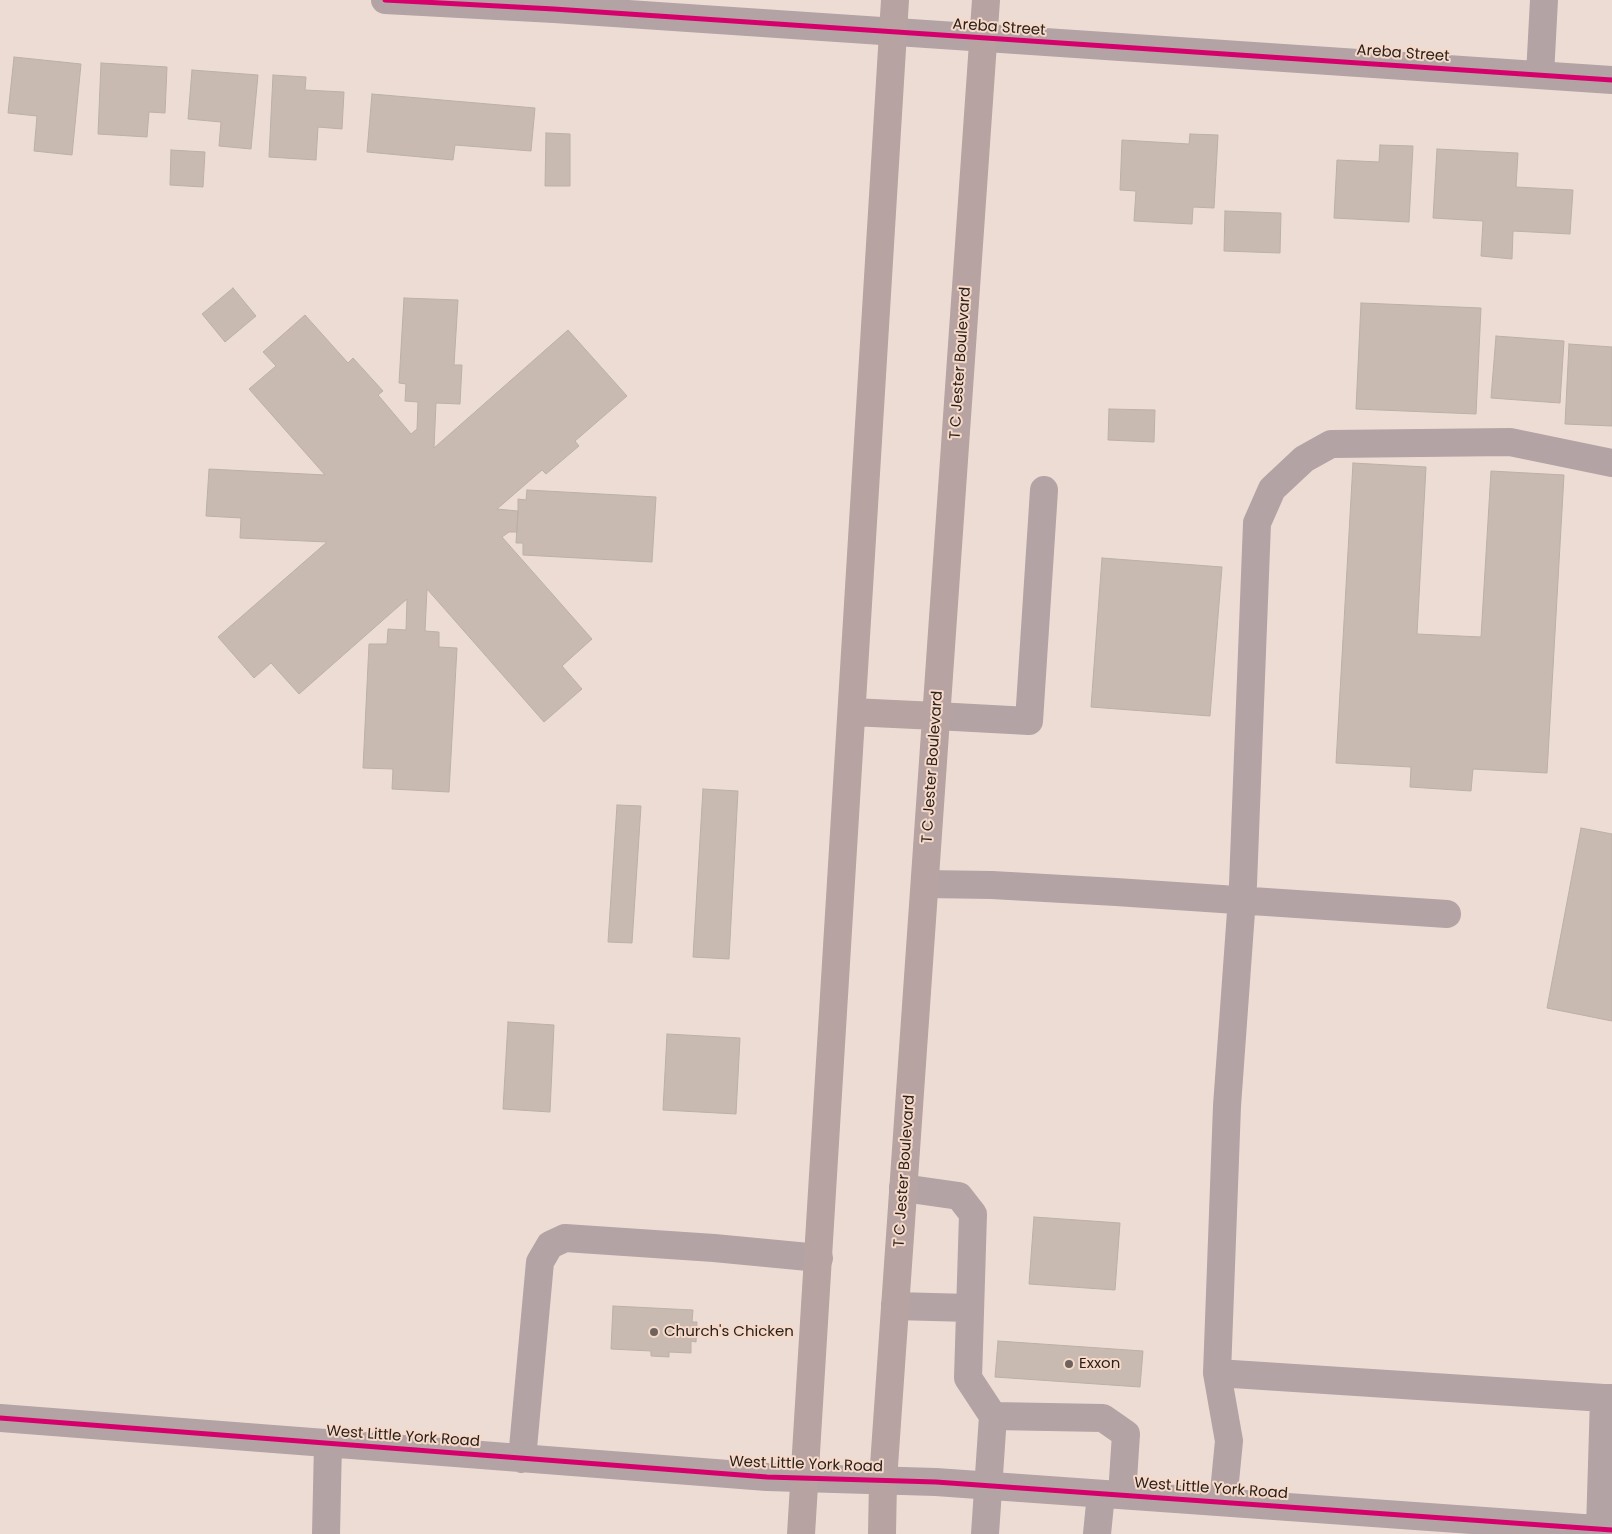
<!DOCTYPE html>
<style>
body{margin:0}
canvas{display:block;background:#ecdcd4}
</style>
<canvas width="1612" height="1534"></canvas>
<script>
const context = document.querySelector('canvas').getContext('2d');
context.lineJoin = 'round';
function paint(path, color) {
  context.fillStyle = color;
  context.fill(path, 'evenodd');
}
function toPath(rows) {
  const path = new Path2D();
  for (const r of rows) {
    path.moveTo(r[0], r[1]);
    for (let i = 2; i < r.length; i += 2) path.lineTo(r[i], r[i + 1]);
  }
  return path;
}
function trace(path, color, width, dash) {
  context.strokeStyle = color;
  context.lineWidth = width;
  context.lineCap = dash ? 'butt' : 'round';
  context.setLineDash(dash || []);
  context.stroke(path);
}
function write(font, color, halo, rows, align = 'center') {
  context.font = font + ' Poppins,sans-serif';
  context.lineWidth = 4;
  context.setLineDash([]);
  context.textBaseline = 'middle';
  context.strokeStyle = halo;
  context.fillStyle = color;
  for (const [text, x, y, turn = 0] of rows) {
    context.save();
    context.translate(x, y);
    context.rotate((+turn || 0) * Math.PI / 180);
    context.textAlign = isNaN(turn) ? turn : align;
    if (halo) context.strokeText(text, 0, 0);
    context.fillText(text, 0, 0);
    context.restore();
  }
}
const building = toPath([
 [14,57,81,64,72,155,34,151,37,116,8,113,14,57],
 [101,63,167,67,165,113,149,112,147,137,98,134,101,63],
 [192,70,258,75,251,149,219,146,221,122,188,119,192,70],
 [273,75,306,77,305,90,344,92,342,129,318,127,316,160,269,157,273,75],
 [372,94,535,108,531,151,455,145,453,160,367,152,372,94],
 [546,133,570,134,570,186,545,186,546,133],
 [1190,134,1218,135,1214,208,1193,207,1192,224,1134,221,1136,191,1120,190,1122,140,1189,144,1190,134],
 [1380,145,1413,146,1409,222,1334,218,1337,160,1379,162,1380,145],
 [1437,149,1518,153,1516,187,1573,190,1570,234,1513,231,1512,259,1481,256,1483,221,1433,218,1437,149],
 [171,150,205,152,203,187,170,185,171,150],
 [1225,211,1281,213,1280,253,1224,251,1225,211],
 [233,288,256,316,225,342,202,314,233,288],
 [404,298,458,300,454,365,462,365,460,404,436,403,434,448,568,330,627,396,575,441,579,446,546,474,542,470,497,509,518,511,517,532,509,532,502,537,592,639,562,666,582,689,544,722,427,589,425,631,439,632,439,647,457,648,449,792,392,789,393,769,363,768,369,644,387,644,388,629,406,630,407,599,299,694,271,663,254,678,218,637,327,542,240,538,241,518,206,516,209,469,325,475,249,389,276,366,263,352,305,315,348,363,353,358,383,391,378,395,411,434,417,429,418,402,405,401,406,384,399,383,404,298],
 [1361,303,1481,308,1476,414,1356,409,1361,303],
 [1496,336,1564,341,1560,403,1491,398,1496,336],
 [1569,344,1612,347,1612,426,1565,424,1569,344],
 [1109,409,1155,410,1154,442,1108,440,1109,409],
 [1353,463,1426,467,1417,634,1481,637,1491,471,1564,475,1547,773,1473,769,1471,791,1410,787,1411,767,1336,763,1353,463],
 [527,490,656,497,652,562,523,555,523,543,516,543,518,511,518,499,526,500,527,490],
 [1102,558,1222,567,1210,716,1091,707,1102,558],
 [703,789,738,791,729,959,693,957,703,789],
 [617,805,641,806,632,943,608,942,617,805],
 [1581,828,1612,834,1612,1021,1547,1008,1581,828],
 [508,1022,554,1025,550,1112,503,1109,508,1022],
 [667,1034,740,1038,736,1114,663,1110,667,1034],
 [1034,1217,1120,1223,1115,1290,1029,1284,1034,1217],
 [613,1306,693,1310,692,1322,697,1322,696,1342,691,1341,691,1353,669,1352,669,1357,651,1356,651,1351,611,1349,613,1306],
 [998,1341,1143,1351,1140,1387,995,1377,998,1341]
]);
paint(building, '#c8bab0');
trace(building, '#bbb0a8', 1);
trace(toPath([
 [385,0,554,9,1612,80],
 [1540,75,1544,0],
 [936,716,1029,721,1044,490],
 [925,884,992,885,1116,892,1447,914],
 [903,1188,959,1196,973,1214,968,1378,993,1416,985,1534],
 [895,1306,970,1308],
 [1217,1373,1604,1398],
 [993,1416,1103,1418,1126,1434,1122,1495],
 [0,1418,767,1477,936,1482,1612,1530],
 [522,1459,540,1262,550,1245,565,1238,714,1248,819,1258],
 [1223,1502,1229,1441,1217,1373,1227,1106,1243,884,1257,523,1272,489,1304,459,1331,444,1510,442,1612,463],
 [1600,1529,1604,1398,1612,1398],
 [326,1534,328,1443],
 [1097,1534,1101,1494]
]), '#b3a3a4', 28);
trace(toPath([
 [852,712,936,716],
 [801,1534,895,0],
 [882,1534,883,1480,986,0]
]), '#b6a3a2', 28);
trace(toPath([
 [385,0,554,9,1612,80],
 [0,1418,767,1477,936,1482,1612,1530]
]), '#d6006c', 5);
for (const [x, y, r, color] of [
 [654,1332,5,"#6f625c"],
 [1069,1364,5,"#6f625c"]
]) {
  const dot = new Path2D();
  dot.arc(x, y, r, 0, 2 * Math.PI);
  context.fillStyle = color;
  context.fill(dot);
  trace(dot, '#f6d9c9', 2);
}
write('15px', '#2b211b', '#f6d9c9', [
 ["Areba Street",999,28,4],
 ["Areba Street",1403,54,4],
 ["T C Jester Boulevard",961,363,-86],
 ["T C Jester Boulevard",933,767,-86],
 ["T C Jester Boulevard",905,1171,-86],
 ["West Little York Road",403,1437,4],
 ["West Little York Road",806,1465,2],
 ["West Little York Road",1211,1489,4]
]);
write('15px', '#2b211b', '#f6d9c9', [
 ["Church's Chicken",664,1332],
 ["Exxon",1079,1364]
], 'left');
</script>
